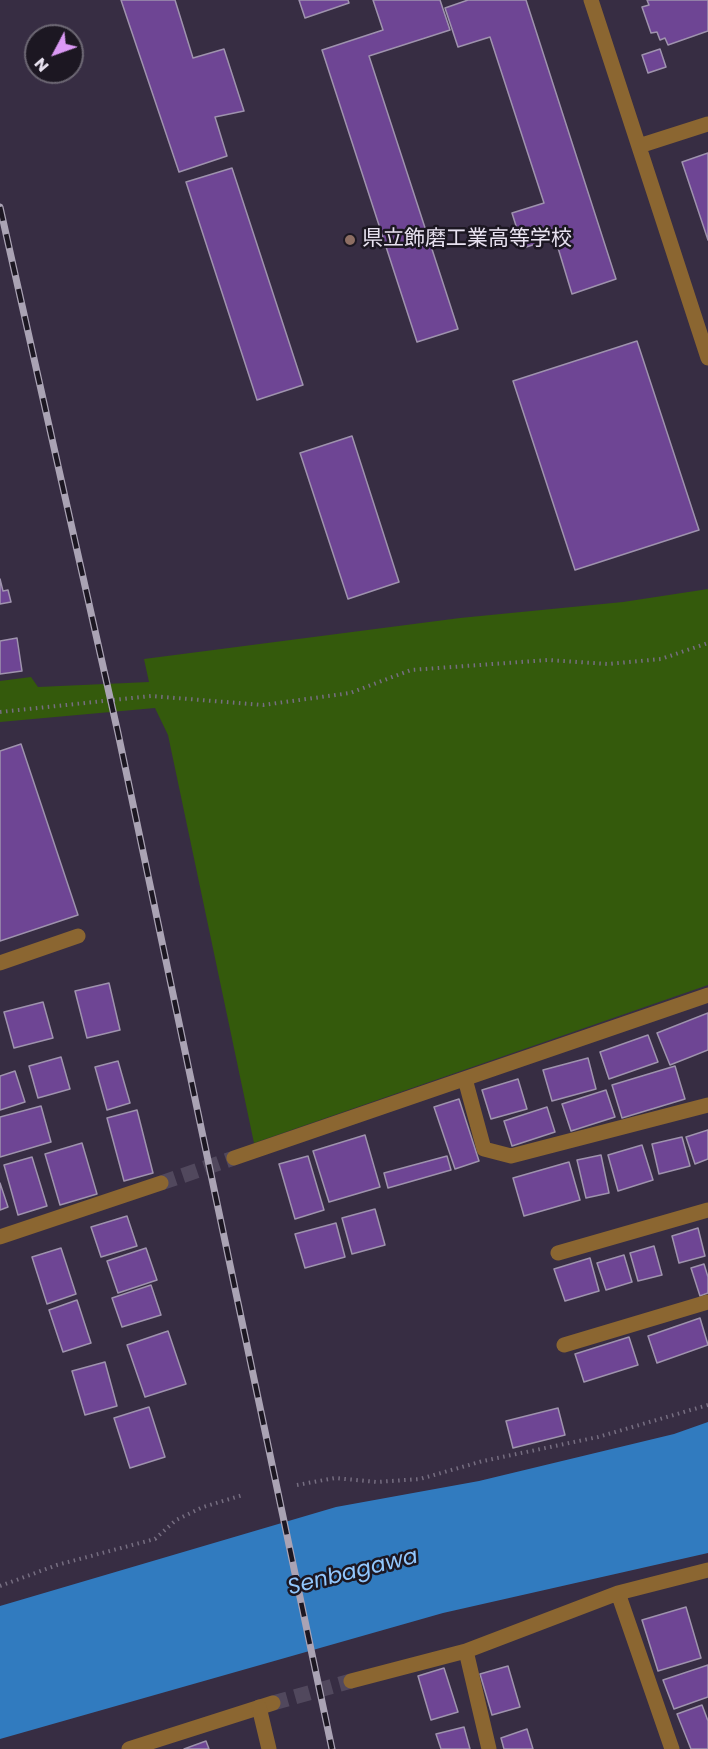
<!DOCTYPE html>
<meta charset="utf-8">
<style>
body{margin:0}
#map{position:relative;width:708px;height:1749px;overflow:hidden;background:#372d43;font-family:Poppins,sans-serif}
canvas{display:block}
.north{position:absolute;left:24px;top:24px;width:60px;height:60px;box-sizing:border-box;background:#1c1722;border:2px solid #6d6874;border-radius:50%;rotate:229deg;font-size:16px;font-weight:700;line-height:24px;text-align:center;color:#e7e1ef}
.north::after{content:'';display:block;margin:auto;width:21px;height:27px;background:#db99f5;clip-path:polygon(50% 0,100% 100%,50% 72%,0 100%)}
</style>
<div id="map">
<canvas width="708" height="1749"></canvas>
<div class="north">N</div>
</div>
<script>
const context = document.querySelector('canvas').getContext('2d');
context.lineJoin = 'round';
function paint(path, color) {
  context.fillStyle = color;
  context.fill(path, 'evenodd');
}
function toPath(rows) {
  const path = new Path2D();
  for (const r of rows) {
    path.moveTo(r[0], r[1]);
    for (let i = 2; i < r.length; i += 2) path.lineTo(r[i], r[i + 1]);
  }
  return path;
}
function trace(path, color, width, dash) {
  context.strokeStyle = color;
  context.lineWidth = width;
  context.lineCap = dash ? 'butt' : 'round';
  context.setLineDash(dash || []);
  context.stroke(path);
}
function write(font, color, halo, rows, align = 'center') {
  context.font = font + ' Poppins,"Noto Sans JP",sans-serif';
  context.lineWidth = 5;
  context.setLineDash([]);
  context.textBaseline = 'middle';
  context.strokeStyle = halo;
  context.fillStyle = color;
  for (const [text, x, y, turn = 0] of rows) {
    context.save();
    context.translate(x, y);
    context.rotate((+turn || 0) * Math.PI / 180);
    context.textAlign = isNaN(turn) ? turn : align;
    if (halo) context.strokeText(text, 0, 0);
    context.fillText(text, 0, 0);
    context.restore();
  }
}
paint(toPath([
 [708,589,708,985,254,1143,168,735,155,708,0,722,0,681,31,677,38,687,149,682,144,659,460,618,623,602]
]), '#345a0c');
paint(toPath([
 [708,1422,708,1553,443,1613,0,1739,0,1606,336,1507,479,1481,674,1434]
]), '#317bbf');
const building = toPath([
 [121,0,175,0,193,58,224,49,244,111,215,117,227,156,179,172,121,0],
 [299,0,348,0,349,3,305,18,299,0],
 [373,0,440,0,450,30,369,56,458,329,417,342,322,50,383,30,373,0],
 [468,0,526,0,616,279,572,294,555,238,523,248,512,213,544,203,490,37,458,47,445,8,468,0],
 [647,0,708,0,708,31,668,45,665,38,660,40,657,32,651,33,642,7,649,5,647,0],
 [660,49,666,67,648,73,642,55,660,49],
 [708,153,708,240,682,162,708,153],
 [232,168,303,385,257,400,186,182,232,168],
 [637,341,699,530,575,570,513,381,637,341],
 [352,436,399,582,348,599,300,453,352,436],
 [0,579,3,591,8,590,11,602,0,604,0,579],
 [17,638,22,671,0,674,0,641,17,638],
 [21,744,78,915,0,941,0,751,21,744],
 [109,983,120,1030,87,1038,75,991,109,983],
 [43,1002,53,1038,14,1048,4,1012,43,1002],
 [708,1013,708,1050,670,1065,657,1033,708,1013],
 [648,1035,658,1062,609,1079,600,1052,648,1035],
 [61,1057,70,1089,38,1098,29,1066,61,1057],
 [588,1058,596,1089,552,1101,543,1070,588,1058],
 [118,1061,130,1103,107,1110,95,1067,118,1061],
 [675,1066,685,1099,622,1118,612,1085,675,1066],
 [15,1071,25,1102,0,1110,0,1076,15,1071],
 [518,1079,527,1109,491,1119,482,1090,518,1079],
 [606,1090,615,1117,571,1131,562,1104,606,1090],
 [459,1099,479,1161,455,1169,434,1107,459,1099],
 [41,1106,51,1142,0,1157,0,1117,41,1106],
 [547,1107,555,1132,512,1146,504,1121,547,1107],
 [137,1110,153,1173,124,1181,107,1118,137,1110],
 [708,1130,708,1159,695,1164,686,1137,708,1130],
 [365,1135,380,1187,329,1202,313,1151,365,1135],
 [682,1137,690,1166,659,1174,652,1144,682,1137],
 [82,1143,97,1194,60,1205,45,1154,82,1143],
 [642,1145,653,1180,618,1191,608,1155,642,1145],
 [601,1155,609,1193,586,1198,577,1160,601,1155],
 [308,1156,324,1210,295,1219,279,1164,308,1156],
 [447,1156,451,1170,388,1188,384,1173,447,1156],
 [32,1157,47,1206,18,1215,4,1165,32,1157],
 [569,1162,580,1200,524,1216,513,1178,569,1162],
 [0,1183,8,1207,0,1210,0,1183],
 [375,1209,385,1245,352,1254,342,1218,375,1209],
 [127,1216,137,1246,101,1257,91,1227,127,1216],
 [336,1223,345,1257,305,1268,295,1234,336,1223],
 [698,1228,705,1256,679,1263,672,1236,698,1228],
 [654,1246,662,1275,638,1281,630,1253,654,1246],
 [61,1248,76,1294,47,1304,32,1257,61,1248],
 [146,1248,157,1280,118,1293,107,1261,146,1248],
 [624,1255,632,1282,606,1290,597,1263,624,1255],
 [590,1258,599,1291,565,1301,554,1269,590,1258],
 [704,1264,708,1277,708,1293,700,1296,691,1268,704,1264],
 [151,1285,161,1315,122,1327,112,1298,151,1285],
 [77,1300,91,1343,63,1352,49,1310,77,1300],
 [700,1318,708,1345,657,1363,648,1336,700,1318],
 [168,1331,186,1384,145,1397,127,1345,168,1331],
 [629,1337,638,1365,584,1382,575,1354,629,1337],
 [105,1362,117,1406,85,1415,72,1371,105,1362],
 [149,1407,165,1457,130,1468,114,1418,149,1407],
 [558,1408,565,1435,513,1448,506,1421,558,1408],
 [686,1607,701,1658,658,1671,642,1620,686,1607],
 [708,1665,708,1697,674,1709,663,1680,708,1665],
 [508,1666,520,1707,492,1715,480,1674,508,1666],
 [444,1668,458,1712,431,1720,418,1676,444,1668],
 [702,1705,708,1721,708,1749,691,1749,677,1714,702,1705],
 [464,1727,470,1749,441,1749,436,1734,464,1727],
 [527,1729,533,1749,504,1749,501,1738,527,1729],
 [206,1741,209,1749,184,1749,206,1741]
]);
paint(building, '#6e4594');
trace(building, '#9f93ae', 1.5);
trace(toPath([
 [161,1183,234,1158],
 [273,1703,351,1681]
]), '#51485d', 15, [15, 8]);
trace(toPath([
 [0,712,151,696,263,705,350,693,411,670,548,660,608,664,661,659,708,643],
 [297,1485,335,1478,377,1482,420,1479,483,1461,598,1437,708,1405],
 [0,1586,57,1565,155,1539,176,1520,203,1507,243,1495]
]), '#766e81', 4, [1.5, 4.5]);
trace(toPath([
 [591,0,708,358],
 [639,146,708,124],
 [0,963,78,936],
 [465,1079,484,1149,511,1156,708,1105],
 [234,1158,708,995],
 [0,1237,161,1183],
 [558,1253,708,1210],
 [564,1345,708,1302],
 [618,1593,672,1749],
 [466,1651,489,1749],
 [351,1681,466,1651,618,1593,708,1570],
 [129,1749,273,1703]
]), '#8b6631', 15);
trace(toPath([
 [259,1707,269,1749]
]), '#8b6631', 15);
const rail = toPath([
 [0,207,118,733,332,1749]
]);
trace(rail, '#aaa3b4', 7);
trace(rail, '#1c1722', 4.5, [14]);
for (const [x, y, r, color] of [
 [350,240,6,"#8d6e63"]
]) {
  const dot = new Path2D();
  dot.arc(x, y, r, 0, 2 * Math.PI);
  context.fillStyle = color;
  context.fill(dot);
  trace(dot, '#1c1722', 2);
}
write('21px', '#e7e1ef', '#1c1722', [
 ["県立飾磨工業高等学校",362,240]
], 'left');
write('italic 22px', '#92c7fd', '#1c1722', [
 ["Senbagawa",353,1573,-14]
]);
</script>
